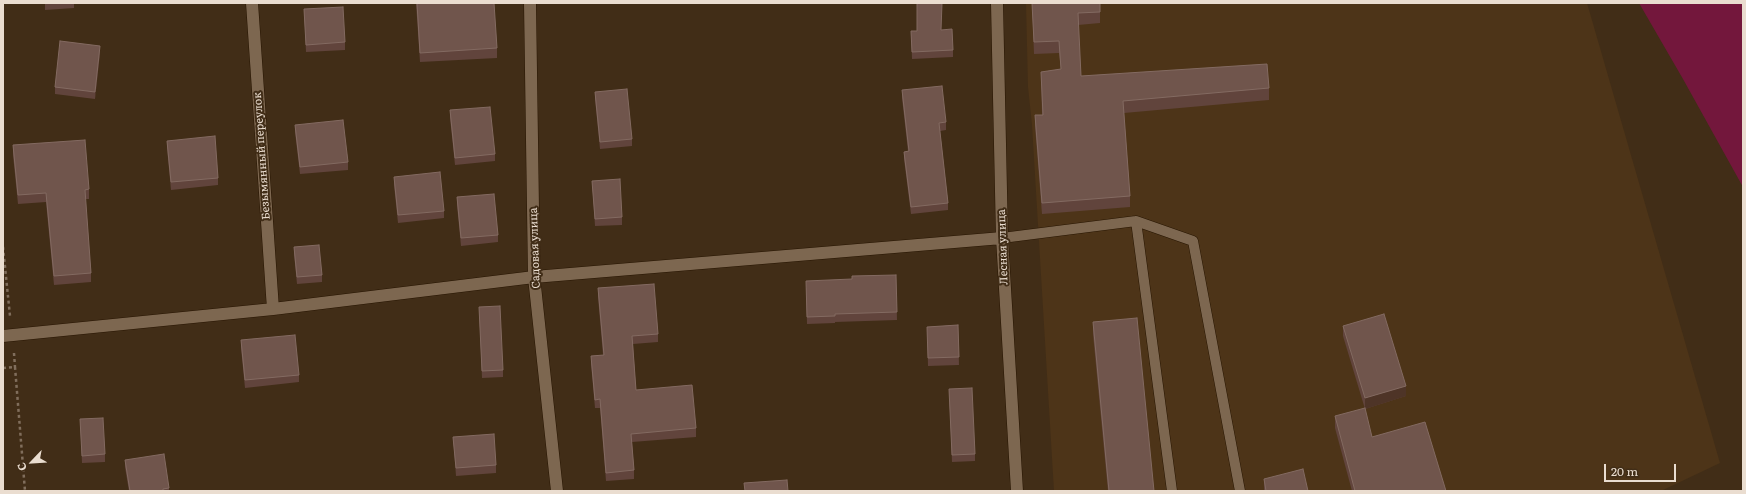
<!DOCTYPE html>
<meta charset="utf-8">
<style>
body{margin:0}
#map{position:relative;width:1746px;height:494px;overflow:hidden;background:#412d17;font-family:Literata,serif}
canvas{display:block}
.frame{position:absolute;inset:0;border:4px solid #eaddd0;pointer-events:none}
.north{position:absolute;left:12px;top:442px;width:40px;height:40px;-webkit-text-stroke:3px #412d17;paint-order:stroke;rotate:245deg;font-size:11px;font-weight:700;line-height:16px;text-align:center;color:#eaddd0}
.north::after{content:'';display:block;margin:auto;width:14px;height:18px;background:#eaddd0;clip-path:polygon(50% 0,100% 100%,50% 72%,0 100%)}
.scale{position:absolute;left:1604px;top:464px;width:72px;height:18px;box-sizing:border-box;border:2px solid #eaddd0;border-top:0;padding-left:5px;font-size:12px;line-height:14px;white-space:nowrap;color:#eaddd0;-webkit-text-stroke:3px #412d17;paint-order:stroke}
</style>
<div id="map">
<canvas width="1746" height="494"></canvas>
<div class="frame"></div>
<div class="north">С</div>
<div class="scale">20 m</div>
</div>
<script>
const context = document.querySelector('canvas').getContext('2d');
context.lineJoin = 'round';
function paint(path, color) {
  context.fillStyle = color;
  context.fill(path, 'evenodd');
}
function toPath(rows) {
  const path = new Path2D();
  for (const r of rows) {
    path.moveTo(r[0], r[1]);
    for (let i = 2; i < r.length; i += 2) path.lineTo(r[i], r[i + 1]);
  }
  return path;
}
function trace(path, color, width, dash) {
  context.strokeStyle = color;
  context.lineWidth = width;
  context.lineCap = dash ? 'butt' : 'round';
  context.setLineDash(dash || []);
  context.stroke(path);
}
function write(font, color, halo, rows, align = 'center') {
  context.font = font + ' Literata,serif';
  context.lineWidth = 4;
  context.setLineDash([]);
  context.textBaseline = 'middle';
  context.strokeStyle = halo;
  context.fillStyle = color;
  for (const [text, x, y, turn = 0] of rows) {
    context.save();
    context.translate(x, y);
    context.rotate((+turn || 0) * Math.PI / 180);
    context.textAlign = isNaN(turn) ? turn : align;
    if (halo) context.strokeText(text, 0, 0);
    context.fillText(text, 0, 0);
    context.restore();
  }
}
paint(toPath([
 [1026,3,1587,3,1720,463,1661,491,1054,491,1032,125,1028,87]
]), '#4d3418');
paint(toPath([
 [1639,3,1743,3,1743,187,1683,79]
]), '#73173c');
const lane = toPath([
 [1136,221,1172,491],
 [1002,238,1136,221,1193,241,1240,491]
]);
const street = toPath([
 [252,3,273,309],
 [530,3,534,277,557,491],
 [997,3,1002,238,1017,491],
 [3,336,273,309,534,277,1002,238]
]);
trace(lane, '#271501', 11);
trace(street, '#271501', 13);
trace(toPath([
 [3,247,10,316],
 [14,353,15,367],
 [3,368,15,367,25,491]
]), '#806e5c', 2.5, [3, 3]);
trace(lane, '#7d6750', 10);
trace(street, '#7d6750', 12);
paint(toPath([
 [45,3,74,3,74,8,45,10],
 [416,3,494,3,497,48,497,58,420,62],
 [1032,3,1100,3,1100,23,1078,25,1081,76,1269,88,1269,100,1124,113,1130,196,1130,207,1042,214,1035,126,1035,115,1042,115,1041,72,1061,69,1059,53,1034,54],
 [304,9,345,42,345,50,306,52],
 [941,30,953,50,953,57,912,59,911,31],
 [100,53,95,99,55,94,55,87],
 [902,90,946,122,946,130,940,131,948,203,948,210,911,214,904,159,904,152,908,151,902,98],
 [595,92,632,139,632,146,600,149,595,99],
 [450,110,495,154,495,161,455,165,450,118],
 [295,125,348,162,348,170,300,174,295,132],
 [167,141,218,178,218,185,171,190,167,148],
 [13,145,89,189,89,199,85,199,91,273,91,282,54,285,46,202,18,204,13,155],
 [394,177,444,211,444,218,398,223,394,185],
 [592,181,622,217,622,225,595,226],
 [457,197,498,235,498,242,461,246,457,205],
 [294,247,322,275,322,282,297,284,294,254],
 [896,275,897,320,835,322,835,323,807,324,806,288,852,279],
 [598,288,658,334,658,342,633,344,636,390,696,428,696,437,632,442,634,470,634,479,606,481,600,408,595,408,591,364,591,356,603,355,598,297],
 [479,307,503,370,503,377,482,378],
 [1093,322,1154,491,1108,491,1093,334],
 [958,325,959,365,928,366,927,327],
 [1343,326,1406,396,1365,409,1343,336],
 [241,340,299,375,299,382,245,388,241,348],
 [949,389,975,454,975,461,952,462],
 [1335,416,1372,437,1446,491,1352,491,1335,428],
 [80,419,105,454,105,462,82,463],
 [453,437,496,465,496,473,456,476],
 [125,460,169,488,169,491,129,491,125,467],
 [1264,479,1308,491,1264,491]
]), '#61443c');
paint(toPath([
 [100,46,100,53,95,99,95,92],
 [1406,386,1406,396,1365,409,1365,398]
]), '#4e3427');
const building = toPath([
 [417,3,494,3,497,48,420,53,417,3],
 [917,3,942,3,941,30,952,29,953,50,912,52,911,31,917,31,917,3],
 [1032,3,1100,3,1100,12,1078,13,1081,76,1267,64,1269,88,1123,101,1130,196,1042,203,1035,115,1043,115,1041,72,1061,69,1059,41,1034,42,1032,3],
 [343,7,345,42,306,45,304,9,343,7],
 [60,41,100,46,95,92,55,87,60,41],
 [942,86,946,122,939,123,948,203,911,207,904,152,909,151,902,90,942,86],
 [627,89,632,139,600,142,595,92,627,89],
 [490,107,495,154,455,158,450,110,490,107],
 [343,120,348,162,300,167,295,125,343,120],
 [215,136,218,178,171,182,167,141,215,136],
 [85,140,89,189,85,190,91,273,54,276,46,193,18,195,13,145,85,140],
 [440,172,444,211,398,215,394,177,440,172],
 [620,179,622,217,595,219,592,181,620,179],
 [494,194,498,235,461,238,457,197,494,194],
 [319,245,322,275,297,277,294,247,319,245],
 [896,275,897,312,835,314,835,316,807,317,806,281,852,279,852,276,896,275],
 [654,284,658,334,632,336,636,390,692,385,696,428,631,434,634,470,606,473,600,399,595,400,591,356,604,355,598,288,654,284],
 [500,306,503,370,482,371,479,307,500,306],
 [1384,314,1406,386,1365,398,1343,326,1384,314],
 [1137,318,1154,491,1109,491,1093,322,1137,318],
 [958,325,959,357,928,358,927,327,958,325],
 [295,335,299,375,245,380,241,340,295,335],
 [972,388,975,454,952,455,949,389,972,388],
 [1365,408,1372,437,1425,422,1446,491,1355,491,1335,416,1365,408],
 [103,418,105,454,82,456,80,419,103,418],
 [494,434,496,465,456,468,453,437,494,434],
 [164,454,169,488,163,489,163,491,130,491,125,460,164,454],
 [1303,469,1308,491,1266,491,1264,479,1303,469],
 [787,480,788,491,745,491,744,483,787,480]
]);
paint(building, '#70554c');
trace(building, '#836a61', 1);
write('11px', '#eaddd0', '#412d17', [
 ["Безымянный переулок",262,156,-94],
 ["Лесная улица",1003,247,-92],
 ["Садовая улица",535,248,-92]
]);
</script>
